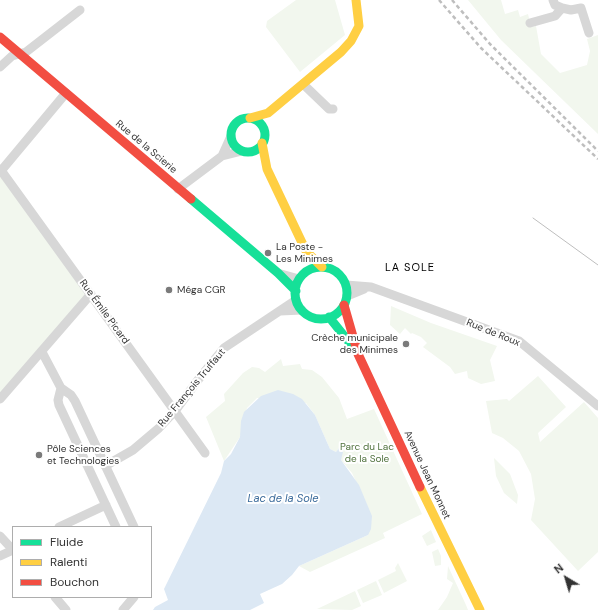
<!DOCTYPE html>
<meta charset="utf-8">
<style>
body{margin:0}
#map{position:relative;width:598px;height:610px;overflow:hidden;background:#fff;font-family:"DM Sans",sans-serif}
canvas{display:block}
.legend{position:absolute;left:12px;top:526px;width:140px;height:72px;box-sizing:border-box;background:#fff;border:1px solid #adadad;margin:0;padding:5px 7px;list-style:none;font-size:12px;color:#333}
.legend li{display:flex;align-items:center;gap:8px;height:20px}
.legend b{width:20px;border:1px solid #adadad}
.north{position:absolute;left:546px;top:558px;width:40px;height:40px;-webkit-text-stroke:3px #fff;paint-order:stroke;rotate:322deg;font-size:11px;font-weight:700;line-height:16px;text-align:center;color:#333}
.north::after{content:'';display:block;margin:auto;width:14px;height:18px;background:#333;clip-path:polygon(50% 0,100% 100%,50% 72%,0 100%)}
</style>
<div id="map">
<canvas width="598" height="610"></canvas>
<ul class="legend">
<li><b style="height:5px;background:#16e098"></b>Fluide</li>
<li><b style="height:5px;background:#ffcf43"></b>Ralenti</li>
<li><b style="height:5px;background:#f24e42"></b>Bouchon</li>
</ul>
<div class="north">N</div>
</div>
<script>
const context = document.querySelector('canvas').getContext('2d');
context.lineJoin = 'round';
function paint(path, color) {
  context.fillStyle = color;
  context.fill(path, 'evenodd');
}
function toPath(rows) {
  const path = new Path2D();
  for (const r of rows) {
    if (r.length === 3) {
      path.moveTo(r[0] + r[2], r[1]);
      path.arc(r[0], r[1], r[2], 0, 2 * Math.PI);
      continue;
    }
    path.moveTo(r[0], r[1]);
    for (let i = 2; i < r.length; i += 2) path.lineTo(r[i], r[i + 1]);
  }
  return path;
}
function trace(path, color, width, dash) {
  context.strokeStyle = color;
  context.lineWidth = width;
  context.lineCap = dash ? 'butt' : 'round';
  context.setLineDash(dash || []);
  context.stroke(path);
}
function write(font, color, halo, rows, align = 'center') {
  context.font = font + ' "DM Sans",sans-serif';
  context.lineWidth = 4;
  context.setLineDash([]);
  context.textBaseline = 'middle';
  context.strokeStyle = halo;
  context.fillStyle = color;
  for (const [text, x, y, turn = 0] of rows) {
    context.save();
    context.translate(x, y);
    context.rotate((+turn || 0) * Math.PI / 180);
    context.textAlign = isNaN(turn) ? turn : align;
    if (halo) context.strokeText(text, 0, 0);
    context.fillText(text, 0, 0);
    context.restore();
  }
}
paint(toPath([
 [296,0,335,0,345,35,300,72,266,27,267,21],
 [468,0,501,0,505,14,518,10,520,17,528,14,531,27,536,26,541,54,560,73,587,65,590,51,587,39,598,35,598,134,501,40],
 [0,172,91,294,0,399],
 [391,306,431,323,497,346,490,360,495,381,481,384,468,378,467,371,455,374,450,367,423,347,427,343,421,337,412,333,411,334,405,328,400,334,390,325],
 [281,359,283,366,300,364,302,369,312,370,322,377,339,398,347,419,374,409,422,514,383,533,385,538,310,572,299,566,368,535,367,505,352,473,341,460,339,448,336,452,330,449,315,415,306,403,257,398,247,408,240,437,224,461,206,417,225,401,224,394,243,373,252,367,259,368,265,372],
 [538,376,566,407,538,433,540,442,584,402,598,418,598,552,578,571,531,520,535,499,531,474,519,451,503,438,492,433,486,401,507,399,509,401],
 [494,458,510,474,518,495,517,504,504,493,496,476],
 [431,530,436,542,427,546,422,536],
 [438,549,441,556,441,565,435,566,432,552],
 [398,563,407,581,384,593,378,580,396,571,395,568],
 [448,566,466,605,468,610,438,610,447,597,453,583,447,579],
 [376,581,382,595,363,603,357,590],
 [355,591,361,606,352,610,317,609]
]), '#f2f7ee');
paint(toPath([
 [278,390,293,394,302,399,315,415,330,449,336,452,339,448,343,452,341,460,359,485,372,516,371,529,368,535,299,566,292,575,282,584,260,594,264,603,250,610,153,610,155,607,168,600,164,589,221,473,224,461,231,454,240,437,241,421,244,412,261,396]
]), '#dce8f4');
trace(toPath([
 [553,0,555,5,562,8,571,10,581,8,589,33],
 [530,23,555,16,562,8],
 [0,67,12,56,26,52,80,10],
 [303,84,329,109,333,109],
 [222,156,231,136],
 [0,169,205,453],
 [0,172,66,93],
 [178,189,222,156,242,151],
 [281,274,299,279],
 [346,285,371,287,519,341,598,406],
 [347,296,364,289],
 [280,311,302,310],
 [42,352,61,388],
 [0,399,91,294],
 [105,466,133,450,159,428,175,411,201,376,224,348,296,300],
 [59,527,106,505],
 [116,527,59,405,58,400,61,388,71,395,75,401,134,527],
 [0,536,13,550],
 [0,556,13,550],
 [55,597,66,610],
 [123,610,134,597]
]), '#d7d7d7', 9);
trace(toPath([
 [248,135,17],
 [191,199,278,273,296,291],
 [321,293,26],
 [329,317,353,347]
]), '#16e098', 9);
trace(toPath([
 [250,118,268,113,341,52,351,41,359,26,356,0],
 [262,143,267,169,306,251,322,267],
 [420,487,480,610]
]), '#ffcf43', 9);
trace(toPath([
 [0,37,191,199],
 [344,305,358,354,420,487]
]), '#f24e42', 9);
trace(toPath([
 [533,218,598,265]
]), '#bebebe', 1);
trace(toPath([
 [439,0,481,48,598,159],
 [452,0,490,44,598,151]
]), '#bebebe', 2.5, [4, 3]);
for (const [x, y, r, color] of [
 [268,253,4,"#7a7a7a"],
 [169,290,4,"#7a7a7a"],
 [406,344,4,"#7a7a7a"],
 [39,455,4,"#7a7a7a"]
]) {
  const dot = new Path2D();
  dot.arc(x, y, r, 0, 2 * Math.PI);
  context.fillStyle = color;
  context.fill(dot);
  trace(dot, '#fff', 1.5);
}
write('10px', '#333', '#fff', [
 ["Rue de la Scierie",146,147,40],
 ["Rue Émile Picard",104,312,54],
 ["Rue de Roux",493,333,22],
 ["Rue François Truffaut",192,388,-50],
 ["Avenue Jean Monnet",427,475,65]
]);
write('10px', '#333', '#fff', [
 ["La Poste -",276,247],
 ["Les Minimes",276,259],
 ["Méga CGR",177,290],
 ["Crèche municipale",398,338,"right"],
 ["des Minimes",398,350,"right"],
 ["Pôle Sciences",47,449],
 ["et Technologies",47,461]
], 'left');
write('10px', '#50723d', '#fff', [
 ["Parc du Lac",367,447],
 ["de la Sole",367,459]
]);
context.letterSpacing = '1px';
write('11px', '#000', '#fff', [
 ["LA SOLE",410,268]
]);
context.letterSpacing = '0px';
write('italic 11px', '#3b6b9b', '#fff', [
 ["Lac de la Sole",283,499]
]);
</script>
